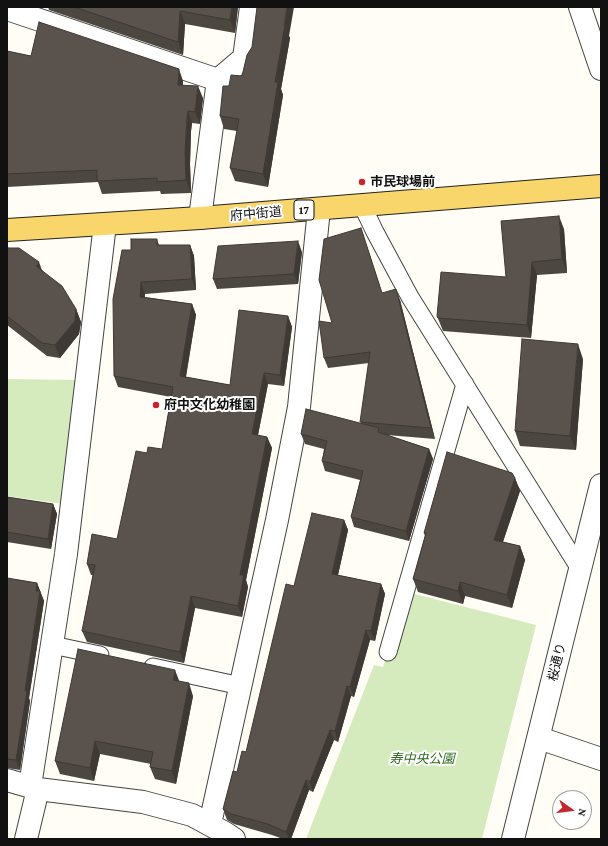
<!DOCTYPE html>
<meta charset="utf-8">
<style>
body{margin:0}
#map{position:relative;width:608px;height:846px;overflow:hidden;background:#fffdf5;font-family:"Crimson Pro",serif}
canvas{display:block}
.frame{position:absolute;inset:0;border:8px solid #111;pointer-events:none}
.north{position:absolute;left:552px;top:790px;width:40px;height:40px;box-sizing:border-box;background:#fff;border:1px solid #a0a0a0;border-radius:50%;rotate:104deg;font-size:11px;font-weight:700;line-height:16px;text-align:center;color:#111}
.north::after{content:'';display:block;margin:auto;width:14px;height:18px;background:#c4262e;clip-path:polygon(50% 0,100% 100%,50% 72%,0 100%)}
</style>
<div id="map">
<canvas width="608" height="846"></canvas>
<div class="frame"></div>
<div class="north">N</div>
</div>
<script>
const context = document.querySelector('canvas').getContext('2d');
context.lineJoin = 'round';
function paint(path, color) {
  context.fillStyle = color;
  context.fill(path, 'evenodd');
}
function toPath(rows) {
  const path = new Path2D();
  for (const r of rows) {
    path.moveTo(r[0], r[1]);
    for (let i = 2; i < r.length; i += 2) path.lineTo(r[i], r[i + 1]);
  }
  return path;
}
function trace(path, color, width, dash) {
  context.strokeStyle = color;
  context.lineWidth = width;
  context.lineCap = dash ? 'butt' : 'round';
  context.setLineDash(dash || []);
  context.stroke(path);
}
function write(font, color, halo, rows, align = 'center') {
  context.font = font + ' "Crimson Pro","Noto Sans JP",serif';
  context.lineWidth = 4;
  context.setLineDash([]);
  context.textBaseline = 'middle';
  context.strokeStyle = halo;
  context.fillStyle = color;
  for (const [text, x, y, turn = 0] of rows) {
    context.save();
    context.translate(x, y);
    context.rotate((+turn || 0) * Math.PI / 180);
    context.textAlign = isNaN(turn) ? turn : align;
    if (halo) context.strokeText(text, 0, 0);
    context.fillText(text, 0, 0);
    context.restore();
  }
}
paint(toPath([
 [7,379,76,380,63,504,7,496],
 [407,592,536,625,482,839,306,839,374,665,383,667]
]), '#d5ebbd');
const service = toPath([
 [362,205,375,232,410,297,580,569],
 [52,645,100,655],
 [388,652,465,384],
 [153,667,241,686]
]);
const minor = toPath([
 [7,9,218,80,200,218],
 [218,80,244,58,251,7],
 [539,738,601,759],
 [7,780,38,789,143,802,192,815,225,833,234,839],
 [30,786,66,554,105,224],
 [210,824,277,520,299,407,319,209],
 [26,839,38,789]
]);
const tertiary = toPath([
 [580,7,601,69],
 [513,839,601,485]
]);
const primary = toPath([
 [7,230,200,218,601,186]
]);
trace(service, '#444', 19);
trace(minor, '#444', 24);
trace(tertiary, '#444', 24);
trace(primary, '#222', 24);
trace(service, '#fff', 17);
trace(minor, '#fff', 22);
trace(tertiary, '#fff', 22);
trace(primary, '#f9d66b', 22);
paint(toPath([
 [48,7,238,7,235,33,185,24,183,55,49,10],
 [289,36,290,38,281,89,283,95,268,187,235,181,230,168,237,131,224,129,220,116,229,86,242,76,252,47],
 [7,51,31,56,183,81,183,85,203,98,200,124,192,123,191,131,190,164,191,193,161,194,160,191,102,194,98,182,7,187],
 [361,228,382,293,400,300,435,439,387,435,429,449,433,459,409,541,354,527,351,517,360,480,325,471,322,461,324,449,305,444,301,434,361,423,369,363,328,368,324,358],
 [564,229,567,273,537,275,531,338,443,331,437,316,506,277],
 [157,239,159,245,190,245,194,256,196,290,145,294,145,297,192,304,196,315,186,377,230,385,288,316,292,327,284,386,268,384,258,435,267,437,272,448,246,580,248,587,242,617,195,608,184,663,87,642,82,631,93,575,91,575,87,564,117,539,147,453,162,449,171,397,118,387,114,376,131,250],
 [7,249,42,270,76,309,81,322,79,334,60,358,47,356,7,325],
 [302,252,298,284,217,289,213,279],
 [583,359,576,450,520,446,515,431],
 [515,478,520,491,503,542,520,546,525,560,512,608,465,596,463,604,418,592,413,579,425,536,424,533],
 [7,497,53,504,57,514,51,549,7,542],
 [344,520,348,530,338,575,381,584,385,594,375,641,370,640,354,697,351,696,338,742,334,740,313,792,309,790,291,839,283,839,272,835,234,824,227,820,223,809,237,772,246,752,294,586],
 [7,578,37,583,44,601,29,698,30,701,20,770,7,768],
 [179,681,193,696,176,784,155,779,150,767,151,764,100,754,94,781,60,774,55,761]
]), '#4d4742');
paint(toPath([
 [232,7,238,7,235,33,230,20],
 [287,7,294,7,289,36,290,38,281,89,283,95,268,187,263,174,275,82],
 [180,11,185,24,183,55,178,42],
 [179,69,183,81,182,97,178,85],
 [198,86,203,98,200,124,195,112],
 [188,111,192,123,191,131,190,164,191,193,186,180,185,152,187,118],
 [559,216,564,229,567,273,562,259],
 [298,241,302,252,298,284,294,274],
 [190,245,194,256,196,290,192,279],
 [39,262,44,276,36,266],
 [532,262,537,275,531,338,527,325],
 [141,282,145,294,144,308,140,297],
 [396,289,400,300,435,439,431,428],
 [192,304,196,315,184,388,180,376],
 [76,309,81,322,79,334,60,358,55,345],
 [288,316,292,327,284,386,280,375],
 [578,344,583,359,576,450,570,436],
 [264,373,268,384,256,445,252,434],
 [267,437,272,448,246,580,248,587,242,617,238,606,240,575],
 [429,449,433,459,409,541,406,531],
 [515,478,520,491,499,553,494,540],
 [53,504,57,514,51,549,48,539],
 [344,520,348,530,336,584,332,574],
 [520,546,525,560,512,608,507,595],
 [460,582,465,596,463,604,458,591],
 [37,583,44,601,29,698,30,701,20,770,16,760,25,691],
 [381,584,385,594,375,641,371,631],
 [191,596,195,608,184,663,180,652],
 [366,630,370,640,354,697,350,687],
 [175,670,180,683,173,680],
 [189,683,193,696,176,784,172,771],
 [347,686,351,696,338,742,335,731],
 [330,730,334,740,313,792,310,782],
 [95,741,100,754,94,781,90,768],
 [306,780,309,790,291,839,289,839,286,832]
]), '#3f3936');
const building = toPath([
 [74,7,232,7,230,20,180,11,178,42,74,7],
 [257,7,287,7,284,25,285,25,275,82,278,82,263,174,230,168,239,119,220,116,223,86,229,86,231,75,242,76,247,55,252,47,257,7],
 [39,22,179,69,178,85,198,86,195,112,188,111,187,118,185,152,186,180,157,182,157,178,97,181,97,170,7,174,7,51,31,56,39,22],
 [559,216,562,259,532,262,527,325,438,318,437,316,441,272,506,277,501,221,559,216],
 [361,228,382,293,396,289,431,428,360,422,370,352,324,358,319,321,332,323,319,280,324,239,361,228],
 [131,239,157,239,157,245,190,245,192,279,141,282,140,297,192,304,180,376,230,385,239,310,288,316,280,375,264,373,252,434,267,437,240,575,244,575,238,606,191,596,180,652,82,631,95,565,87,564,92,534,117,539,136,451,147,453,148,447,162,449,173,387,114,376,113,299,122,250,131,250,131,239],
 [298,241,294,274,213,279,218,246,298,241],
 [8,248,19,248,39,262,36,266,62,286,76,309,75,321,55,345,42,343,7,316,7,249,8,248],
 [522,339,578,344,570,436,515,431,522,339],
 [306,409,379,428,378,432,429,449,406,531,351,517,363,471,322,461,327,441,301,434,306,409],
 [447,452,512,473,515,478,494,540,520,546,507,595,460,582,458,591,413,579,426,533,424,533,447,452],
 [7,497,53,504,48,539,7,532,7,497],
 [312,513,344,520,332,574,381,584,371,631,366,630,350,687,347,686,335,731,330,730,310,782,306,780,286,832,268,824,231,814,223,809,233,771,237,772,242,751,246,752,286,584,294,586,312,513],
 [7,578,37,583,36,591,40,591,25,691,27,691,16,760,7,759,7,578],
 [78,649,175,670,173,680,189,683,172,771,150,767,153,752,95,741,90,768,55,761,78,649]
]);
paint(building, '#5a524d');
trace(building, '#3f3936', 1);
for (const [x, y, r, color] of [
 [362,182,4,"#c4262e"],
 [156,405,4,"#c4262e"]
]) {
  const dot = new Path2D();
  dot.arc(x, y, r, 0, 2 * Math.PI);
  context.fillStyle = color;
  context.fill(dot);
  trace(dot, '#fff', 1.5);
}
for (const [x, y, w] of [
 [304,210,20]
]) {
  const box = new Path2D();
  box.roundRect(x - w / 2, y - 10, w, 20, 3);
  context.fillStyle = '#fff';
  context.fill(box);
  trace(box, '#111', 1);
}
write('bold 12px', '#111', null, [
 ["17",304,210]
]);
write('bold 13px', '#111', '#fff', [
 ["市民球場前",370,182],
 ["府中文化幼稚園",164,405]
], 'left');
write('13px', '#111', '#fff', [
 ["府中街道",256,214,-5],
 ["桜通り",557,662,-76]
]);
write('italic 13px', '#2f6b1f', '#fff', [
 ["寿中央公園",422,759]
]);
</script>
